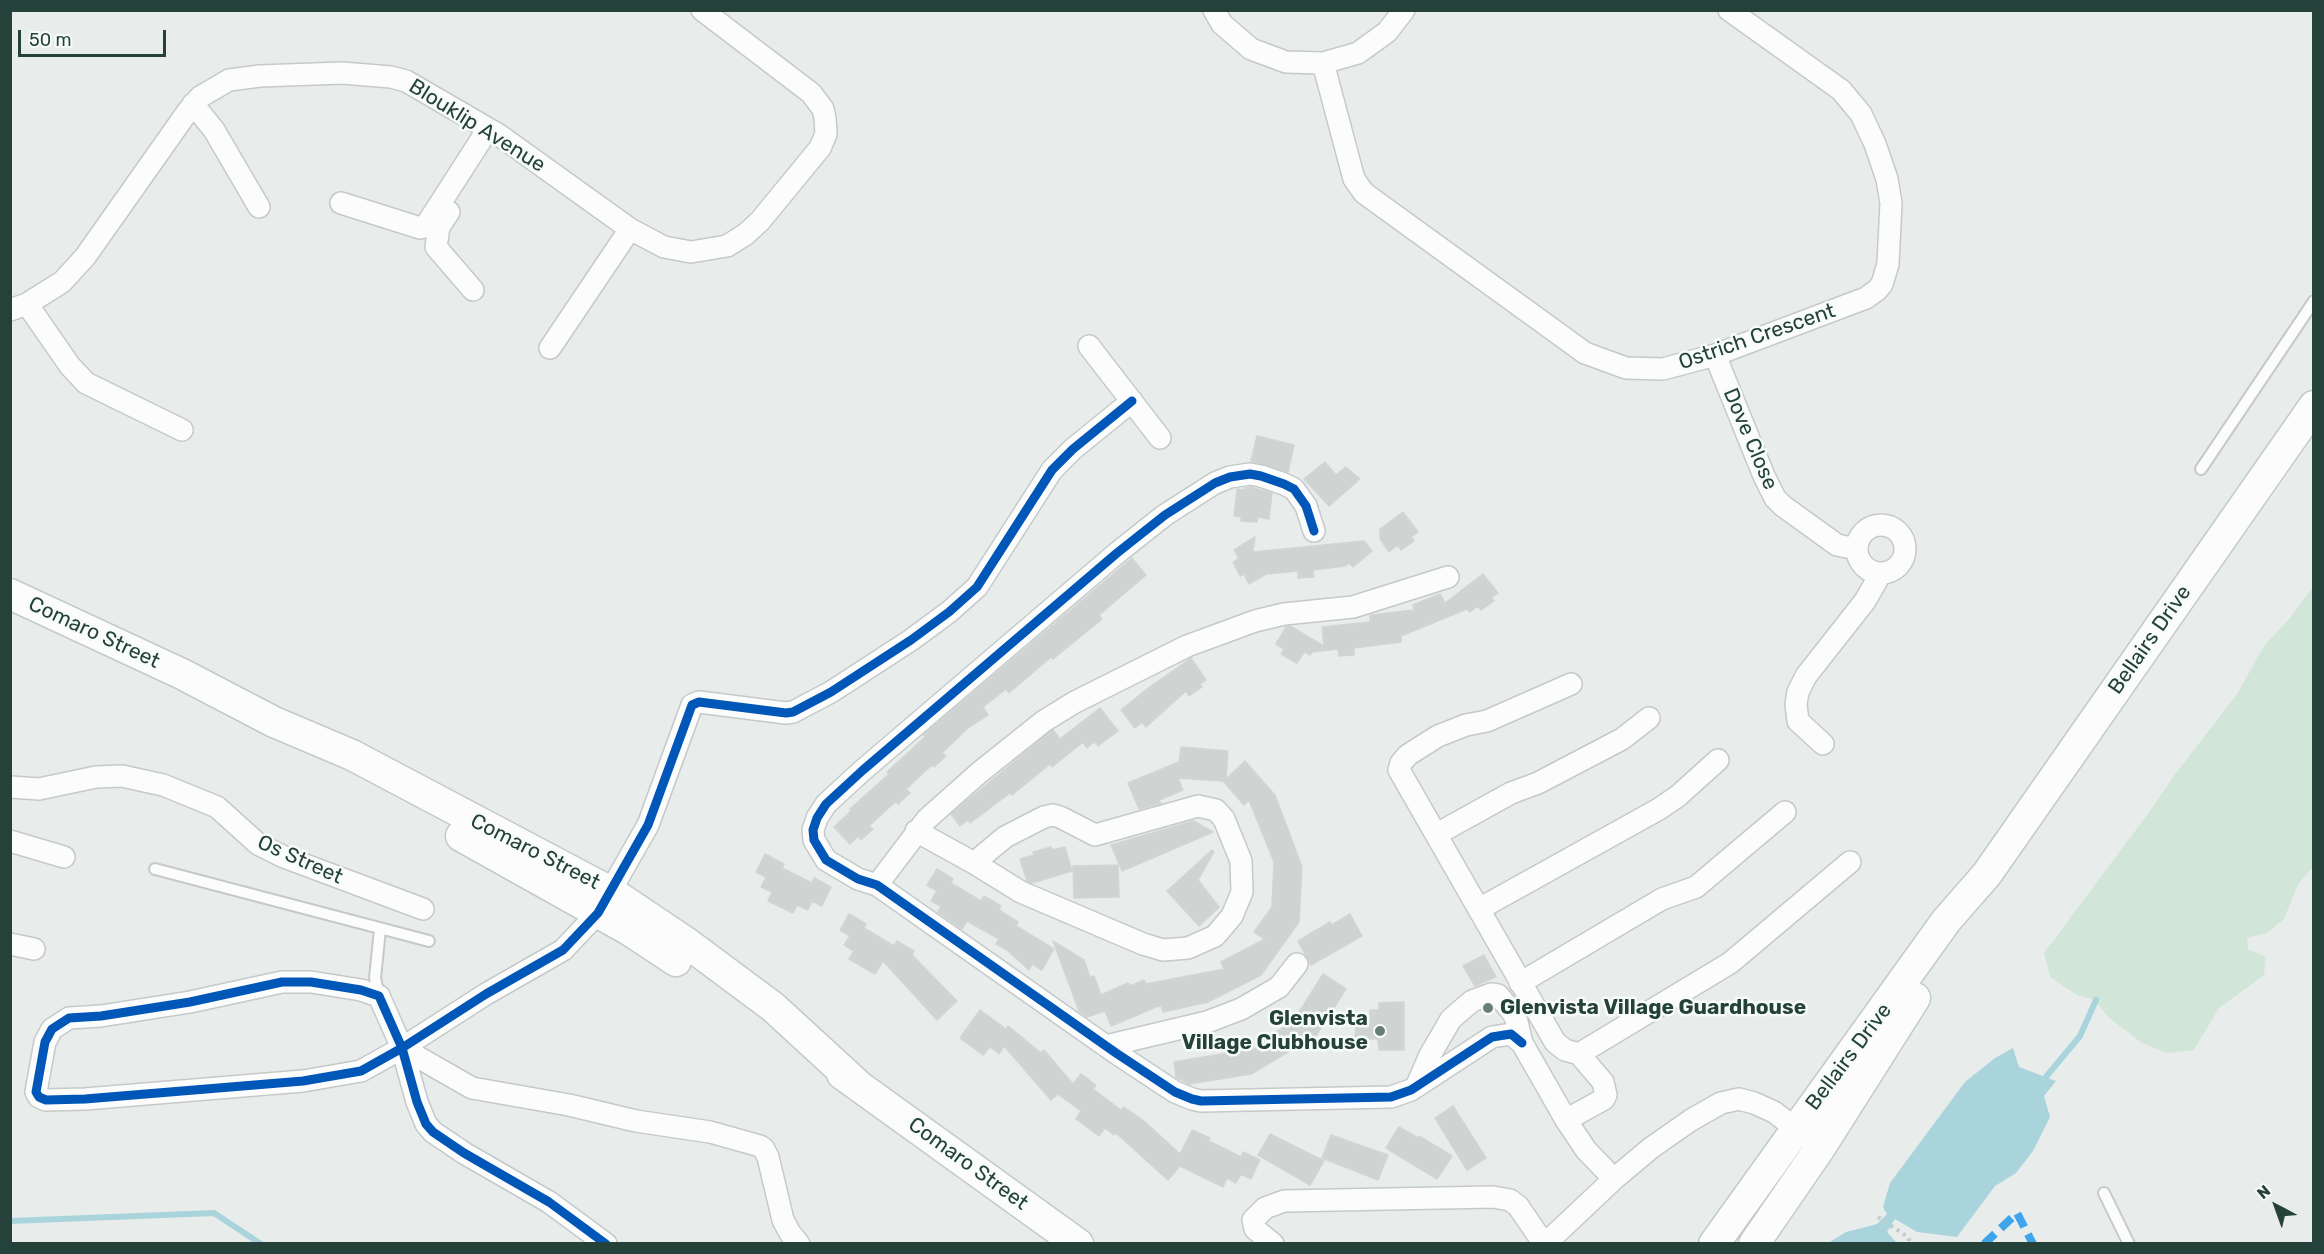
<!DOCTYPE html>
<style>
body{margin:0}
#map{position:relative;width:2324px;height:1254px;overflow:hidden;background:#e8edeb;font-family:Rubik,sans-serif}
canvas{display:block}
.frame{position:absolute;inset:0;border:12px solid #24423a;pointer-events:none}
.north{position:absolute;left:2246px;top:1176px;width:60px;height:60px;-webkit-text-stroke:4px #f7fbf9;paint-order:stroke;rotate:319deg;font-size:16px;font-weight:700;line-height:24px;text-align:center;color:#24423a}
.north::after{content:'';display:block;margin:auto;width:21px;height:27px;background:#24423a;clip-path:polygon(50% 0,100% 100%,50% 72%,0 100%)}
.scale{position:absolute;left:18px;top:30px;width:148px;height:27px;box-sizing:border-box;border:3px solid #24423a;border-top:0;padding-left:8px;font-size:18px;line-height:21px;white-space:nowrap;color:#24423a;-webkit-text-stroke:4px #f7fbf9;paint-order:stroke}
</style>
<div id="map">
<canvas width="2324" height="1254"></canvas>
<div class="frame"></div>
<div class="north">N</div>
<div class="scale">50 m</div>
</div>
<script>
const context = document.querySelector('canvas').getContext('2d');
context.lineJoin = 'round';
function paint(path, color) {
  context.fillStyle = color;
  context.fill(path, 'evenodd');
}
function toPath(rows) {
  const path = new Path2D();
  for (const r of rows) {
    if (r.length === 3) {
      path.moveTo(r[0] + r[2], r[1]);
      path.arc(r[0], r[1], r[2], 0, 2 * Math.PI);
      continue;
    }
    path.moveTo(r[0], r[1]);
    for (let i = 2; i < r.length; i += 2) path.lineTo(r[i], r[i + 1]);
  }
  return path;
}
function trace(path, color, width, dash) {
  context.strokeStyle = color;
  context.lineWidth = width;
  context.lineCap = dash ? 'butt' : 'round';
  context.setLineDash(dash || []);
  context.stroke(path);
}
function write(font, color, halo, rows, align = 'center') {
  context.font = font + ' Rubik,sans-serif';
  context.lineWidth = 5;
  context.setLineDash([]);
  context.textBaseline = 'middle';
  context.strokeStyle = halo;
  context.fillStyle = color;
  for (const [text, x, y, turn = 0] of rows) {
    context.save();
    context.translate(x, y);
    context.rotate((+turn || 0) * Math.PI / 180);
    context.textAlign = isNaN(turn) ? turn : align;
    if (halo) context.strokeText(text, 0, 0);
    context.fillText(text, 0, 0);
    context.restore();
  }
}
paint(toPath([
 [2313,587,2313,867,2298,884,2284,919,2267,933,2247,938,2248,949,2266,957,2264,975,2219,1008,2194,1050,2167,1053,2142,1043,2108,1017,2095,1000,2077,995,2050,977,2044,953,2147,815,2176,773,2237,694,2264,646,2289,619]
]), '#d1e6d8');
paint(toPath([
 [2013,1048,2019,1067,2056,1081,2044,1096,2050,1117,2033,1151,2016,1173,1995,1186,1957,1237,1917,1232,1895,1219,1887,1232,1897,1243,1828,1243,1846,1232,1877,1224,1887,1214,1883,1207,1890,1183,1965,1082,1995,1058]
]), '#a9d4db');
trace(toPath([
 [2045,1078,2080,1036,2096,1000],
 [10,1221,214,1213,261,1244]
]), '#a9d4db', 6);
const building = toPath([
 [1257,436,1294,445,1288,472,1251,461,1257,436],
 [1325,462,1336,475,1346,467,1360,479,1329,506,1304,479,1325,462],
 [1250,487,1272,493,1269,519,1258,517,1257,522,1241,521,1241,517,1234,516,1237,489,1245,490,1245,488,1250,487],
 [1403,512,1418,532,1411,537,1414,541,1401,550,1398,545,1389,552,1380,539,1380,529,1403,512],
 [1255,537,1253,552,1364,541,1372,551,1353,567,1349,563,1345,566,1313,570,1314,577,1298,578,1298,571,1266,574,1249,584,1244,574,1240,576,1233,562,1239,558,1234,550,1255,537],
 [1132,558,1146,575,1099,615,1102,619,1053,659,1051,657,1009,693,1006,689,983,707,988,715,969,727,942,753,946,756,934,767,932,765,906,789,910,793,898,804,896,801,869,826,873,829,861,840,858,836,850,844,834,827,852,810,850,809,889,774,887,772,925,737,923,735,1132,558],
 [1483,574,1498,593,1491,598,1494,601,1481,610,1478,606,1470,612,1467,609,1401,636,1401,642,1354,648,1354,655,1339,656,1338,649,1312,652,1310,655,1304,652,1297,663,1281,654,1284,649,1276,644,1286,627,1290,626,1324,646,1322,627,1370,622,1370,615,1371,615,1414,610,1413,605,1440,594,1445,603,1483,574],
 [1191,658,1206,680,1200,684,1202,687,1189,696,1186,691,1146,727,1142,722,1135,728,1121,710,1147,689,1191,658],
 [1100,708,1118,731,1098,746,1094,742,1087,748,1083,742,1052,767,1050,764,1012,795,1010,793,970,823,968,820,960,826,951,814,1051,731,1053,730,1060,739,1100,708],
 [1181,747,1228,751,1226,779,1245,761,1275,795,1302,867,1299,922,1261,975,1208,1002,1163,1012,1161,1005,1111,1026,1105,1011,1087,1017,1079,1011,1053,941,1084,960,1090,977,1094,976,1101,995,1128,983,1130,986,1144,980,1146,984,1224,969,1221,962,1265,939,1254,932,1272,907,1274,862,1249,800,1244,805,1223,781,1178,778,1183,790,1157,801,1161,803,1139,809,1128,783,1179,762,1181,747],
 [1193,821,1213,832,1122,871,1111,845,1193,821],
 [1051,847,1052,850,1065,847,1072,871,1032,883,1027,881,1020,859,1034,855,1033,852,1051,847],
 [1212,850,1214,852,1198,880,1219,907,1199,926,1167,891,1212,850],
 [765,854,784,864,782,868,812,883,814,878,831,887,822,906,812,901,808,910,797,905,793,913,768,901,772,892,761,887,766,877,756,872,765,854],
 [1118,865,1119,897,1074,898,1073,866,1118,865],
 [937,869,953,879,951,883,981,901,984,896,1001,906,999,910,1018,922,1016,926,1054,949,1042,970,1032,964,1029,970,1007,950,996,944,999,939,967,921,962,929,938,912,941,906,931,901,937,891,927,885,937,869],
 [849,914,866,924,864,928,894,946,897,941,914,951,912,955,957,1001,937,1020,883,961,875,974,849,959,854,951,844,945,850,936,840,930,849,914],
 [1350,914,1362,936,1311,965,1298,941,1330,922,1332,925,1350,914],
 [1484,955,1496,977,1475,986,1463,966,1484,955],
 [1323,974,1346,989,1312,1042,1308,1040,1251,1074,1189,1084,1176,1077,1174,1062,1258,1048,1256,1044,1293,1022,1323,974],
 [1404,1002,1404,1050,1379,1050,1378,1039,1355,1039,1356,1023,1370,1023,1370,1010,1379,1010,1379,1003,1404,1002],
 [980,1010,1006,1029,1008,1026,1041,1053,1044,1050,1073,1084,1081,1074,1096,1085,1093,1089,1121,1110,1124,1107,1144,1121,1180,1154,1192,1130,1210,1138,1209,1141,1241,1157,1243,1152,1260,1160,1251,1179,1241,1174,1236,1183,1227,1178,1223,1187,1180,1166,1168,1180,1116,1133,1114,1135,1105,1128,1099,1136,1076,1119,1081,1111,1058,1094,1051,1100,1004,1046,999,1054,990,1047,983,1055,960,1038,980,1010],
 [1453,1106,1486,1158,1467,1170,1435,1118,1453,1106],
 [1399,1127,1418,1138,1419,1136,1452,1156,1437,1179,1386,1148,1399,1127],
 [1270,1134,1324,1161,1310,1185,1258,1155,1270,1134],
 [1331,1135,1388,1155,1378,1180,1322,1158,1331,1135]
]);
paint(building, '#cfd4d2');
trace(building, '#d1d6d4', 1.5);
const lane = toPath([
 [2201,469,2314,301],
 [155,869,429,941],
 [379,996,375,978,380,929],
 [2104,1193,2129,1244]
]);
const street = toPath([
 [1214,10,1222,24,1251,49,1286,62,1323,63,1358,53,1387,32,1404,10],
 [1323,63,1354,179,1364,193,1585,353,1626,368,1663,369,1715,355,1866,298,1877,290,1882,284,1888,264,1891,203,1887,179,1875,144,1861,114,1841,90,1729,10],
 [193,104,214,130,259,207],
 [341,203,420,228,425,227,488,129],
 [449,212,439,227,436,247,473,290],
 [27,304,62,282,85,257,188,111,200,97,229,80,260,76,342,73,391,77,406,81,499,135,630,229,664,247,691,252,727,246,746,234,760,221,820,148,826,134,825,118,823,109,811,93,702,10],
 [10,310,27,304,70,366,86,383,182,430],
 [1089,346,1160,438],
 [550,348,630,229],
 [1715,355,1764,476,1775,498,1783,506,1837,545,1857,549],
 [1881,549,24],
 [1314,531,1306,506,1294,489,1284,484,1261,476,1250,474,1230,477,1215,483,1165,515,1117,553,863,770,826,804,817,818,813,830,814,840,826,860,858,879,877,885,1116,1053,1175,1092,1192,1099,1201,1101,1391,1097,1411,1090,1492,1037,1511,1034,1522,1043],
 [1823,744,1798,721,1796,704,1798,692,1806,676,1865,601,1881,573],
 [10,787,39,789,96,777,122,776,163,785,217,807,258,844,284,857,423,909],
 [916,831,974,863,1021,892,1143,944,1163,950,1188,948,1215,936,1232,916,1242,892,1241,861,1224,819,1216,810,1198,806,1095,835,1060,817,1053,815,1044,817,1005,837,974,863],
 [1437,834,1511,793,1538,783,1622,739,1649,718],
 [10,841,64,857],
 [877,885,927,819,980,772,1044,721,1075,702,1187,646,1255,621,1284,614,1353,607,1448,577],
 [1479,909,1659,809,1678,796,1718,760],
 [10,944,34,949],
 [1520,983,1662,899,1696,887,1785,812],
 [1106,1046,1207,1022,1241,1009,1279,987,1297,964],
 [402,1048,472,1088,569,1105,636,1121,710,1132,760,1146,764,1149,768,1157,783,1220,790,1233,799,1244],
 [1579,1054,1730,963,1850,862],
 [1417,1085,1430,1055,1451,1019,1472,1001,1491,994,1498,995,1513,1013,1517,1022,1522,1043,1566,1120,1586,1150,1614,1179],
 [1566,1120,1604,1099,1606,1095,1603,1082,1579,1054,1565,1050,1555,1042,1399,770,1401,763,1408,755,1438,736,1466,725,1487,721,1571,684],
 [606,1244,549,1202,464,1153,433,1132,426,1124,417,1102,402,1048,379,996,361,990,311,982,282,982,190,1002,101,1016,69,1018,52,1029,45,1042,36,1092,39,1097,46,1100,85,1099,303,1081,361,1071,402,1048,486,994,563,950,598,913,648,825,692,705,699,702,786,713,793,712,831,692,911,640,949,612,977,587,1052,470,1073,449,1132,401],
 [1273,1244,1255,1229,1253,1220,1265,1208,1284,1201,1493,1197,1510,1200,1518,1206,1544,1244],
 [1545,1244,1614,1179,1651,1148,1691,1120,1721,1103,1739,1099,1754,1103,1774,1112,1808,1138]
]);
const secondary = toPath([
 [10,594,182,674,274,722,352,755,611,892,687,943,773,1007,858,1085],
 [461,836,629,930,676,961],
 [842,1074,1078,1244],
 [1714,1244,1946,921,1987,874,2314,406],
 [1754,1244,1820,1148,1915,998]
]);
trace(lane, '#c5cac8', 14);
trace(street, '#c5cac8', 24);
trace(secondary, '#c3cbc8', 33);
trace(toPath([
 [1878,1217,1908,1237,1911,1244]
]), '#c3ccca', 4, [3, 4.5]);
trace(lane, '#fcfcfc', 10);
trace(street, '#fcfcfc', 21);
trace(secondary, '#fcfcfc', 30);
trace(toPath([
 [1984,1244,2017,1213,2033,1244]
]), '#3ea4ec', 8, [15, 8]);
trace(toPath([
 [1314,531,1306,506,1294,489,1284,484,1261,476,1250,474,1230,477,1215,483,1165,515,1117,553,863,770,826,804,817,818,813,830,814,840,826,860,858,879,877,885,1116,1053,1175,1092,1192,1099,1201,1101,1391,1097,1411,1090,1492,1037,1511,1034,1522,1043],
 [606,1244,549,1202,464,1153,433,1132,426,1124,417,1102,402,1048,379,996,361,990,311,982,282,982,190,1002,101,1016,69,1018,52,1029,45,1042,36,1092,39,1097,46,1100,85,1099,303,1081,361,1071,402,1048,486,994,563,950,598,913,648,825,692,705,699,702,786,713,793,712,831,692,911,640,949,612,977,587,1052,470,1073,449,1132,401]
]), '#0057b8', 9);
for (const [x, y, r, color] of [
 [1488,1008,6,"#697e78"],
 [1380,1031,6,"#697e78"]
]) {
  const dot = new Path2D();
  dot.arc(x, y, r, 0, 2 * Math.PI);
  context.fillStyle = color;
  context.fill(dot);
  trace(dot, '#f7fbf9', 2);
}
write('21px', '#24423a', '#f7fbf9', [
 ["Blouklip Avenue",477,126,32],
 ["Ostrich Crescent",1757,337,-19],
 ["Dove Close",1750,439,67],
 ["Comaro Street",94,633,25],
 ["Bellairs Drive",2150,640,-55],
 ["Comaro Street",535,852,27],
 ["Os Street",300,860,24],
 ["Bellairs Drive",1849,1057,-53],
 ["Comaro Street",968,1164,36]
]);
write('bold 21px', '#24423a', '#f7fbf9', [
 ["Glenvista Village Guardhouse",1500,1008],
 ["Glenvista",1368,1019,"right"],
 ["Village Clubhouse",1368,1043,"right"]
], 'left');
</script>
